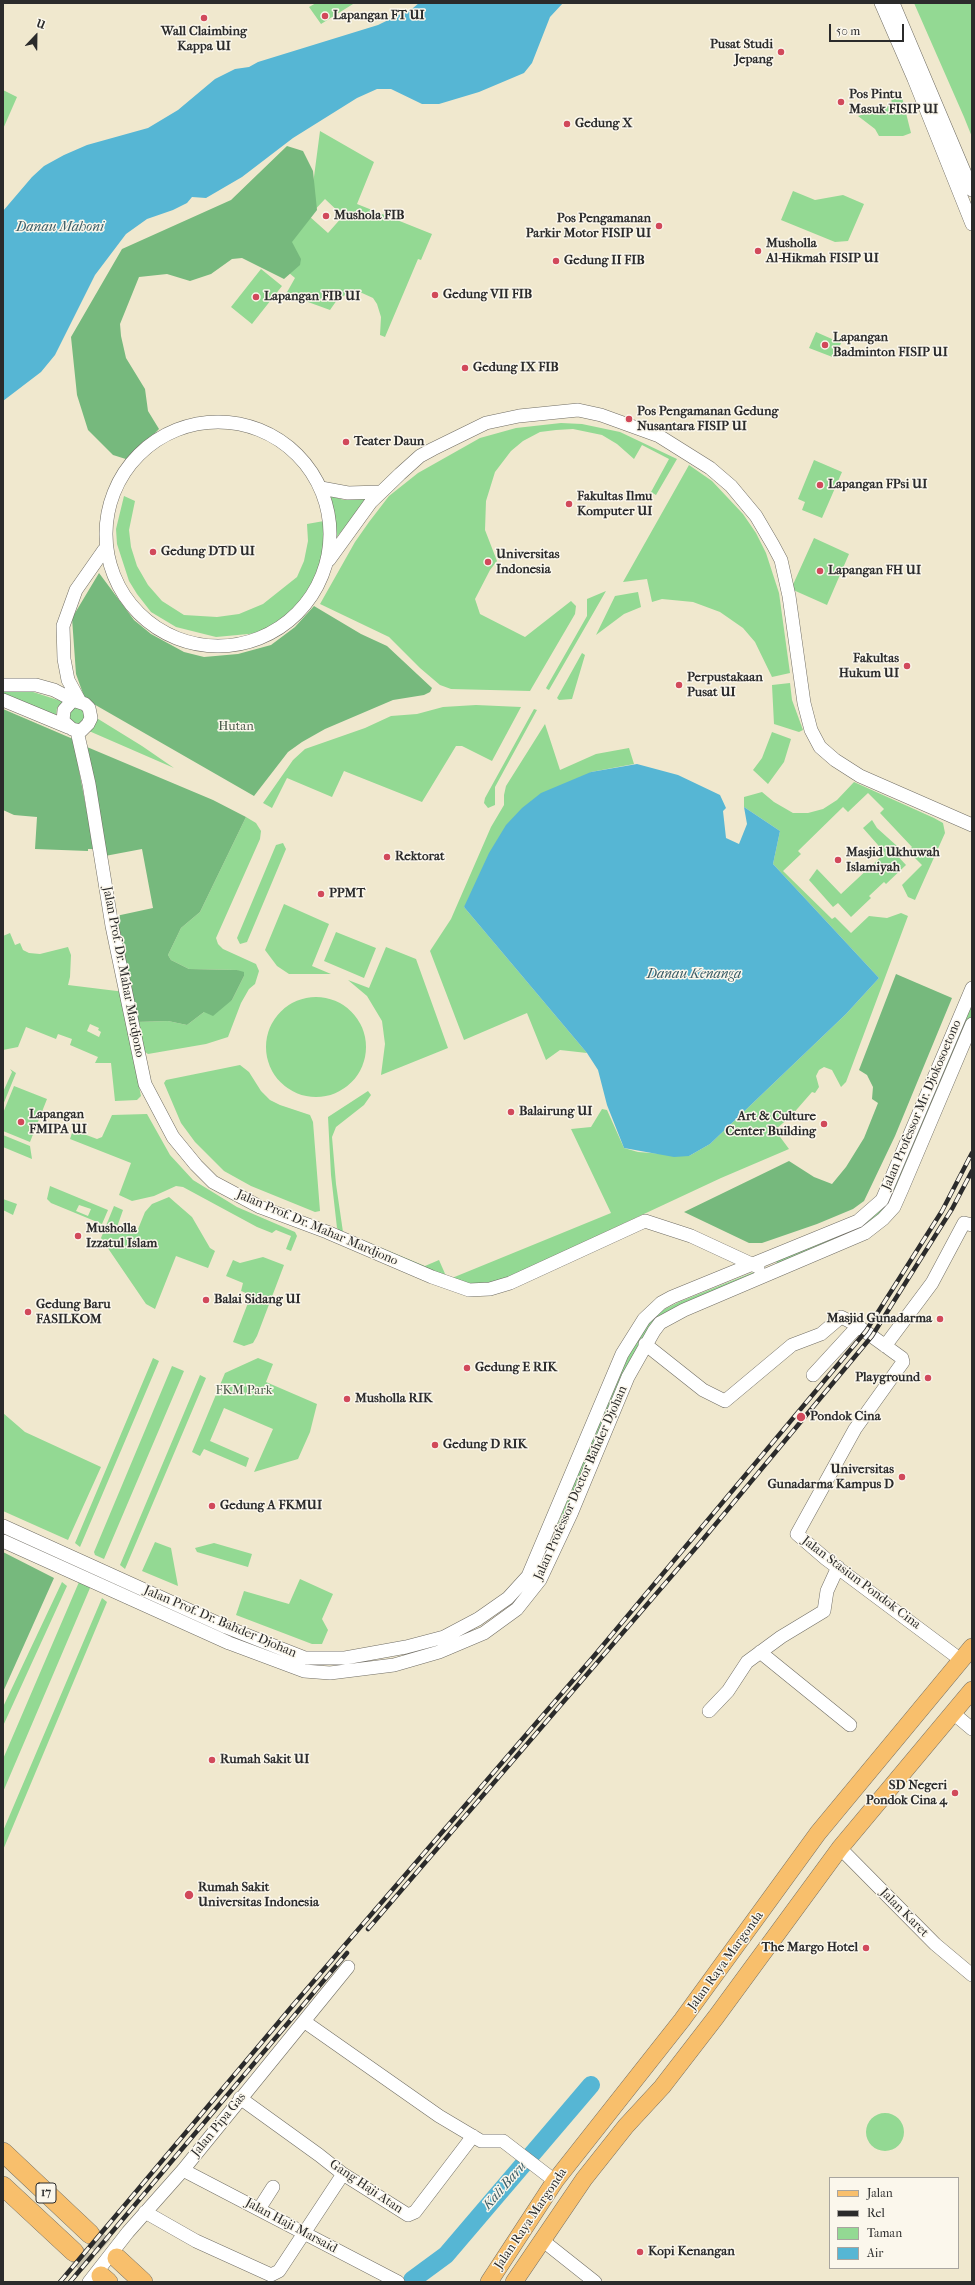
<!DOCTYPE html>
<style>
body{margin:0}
#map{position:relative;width:975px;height:2285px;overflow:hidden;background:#f0e8ce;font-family:"IM FELL French Canon",serif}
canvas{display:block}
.frame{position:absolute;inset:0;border:4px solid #2b2b2b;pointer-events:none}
.legend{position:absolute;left:829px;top:2177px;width:130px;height:92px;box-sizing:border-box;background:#fbf7ec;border:1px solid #a8a59f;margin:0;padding:5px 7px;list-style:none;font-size:12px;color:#2b2b2b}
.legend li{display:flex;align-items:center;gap:8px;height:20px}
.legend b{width:20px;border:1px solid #a8a59f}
.north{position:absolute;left:16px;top:16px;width:40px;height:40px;-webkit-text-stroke:3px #fbf7ec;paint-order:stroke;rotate:22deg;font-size:11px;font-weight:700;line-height:16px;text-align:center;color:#2b2b2b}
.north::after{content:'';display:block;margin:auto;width:14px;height:18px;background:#2b2b2b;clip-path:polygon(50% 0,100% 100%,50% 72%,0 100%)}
.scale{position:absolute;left:829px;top:24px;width:75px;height:18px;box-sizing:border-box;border:2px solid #2b2b2b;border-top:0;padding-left:5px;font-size:12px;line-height:14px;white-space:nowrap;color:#2b2b2b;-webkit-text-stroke:3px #fbf7ec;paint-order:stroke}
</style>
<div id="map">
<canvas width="975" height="2285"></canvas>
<div class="frame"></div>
<ul class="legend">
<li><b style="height:5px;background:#f8bf6c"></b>Jalan</li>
<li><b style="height:5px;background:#2b2b2b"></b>Rel</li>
<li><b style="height:11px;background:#93d993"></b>Taman</li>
<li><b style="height:11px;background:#56b6d4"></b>Air</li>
</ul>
<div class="north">U</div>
<div class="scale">50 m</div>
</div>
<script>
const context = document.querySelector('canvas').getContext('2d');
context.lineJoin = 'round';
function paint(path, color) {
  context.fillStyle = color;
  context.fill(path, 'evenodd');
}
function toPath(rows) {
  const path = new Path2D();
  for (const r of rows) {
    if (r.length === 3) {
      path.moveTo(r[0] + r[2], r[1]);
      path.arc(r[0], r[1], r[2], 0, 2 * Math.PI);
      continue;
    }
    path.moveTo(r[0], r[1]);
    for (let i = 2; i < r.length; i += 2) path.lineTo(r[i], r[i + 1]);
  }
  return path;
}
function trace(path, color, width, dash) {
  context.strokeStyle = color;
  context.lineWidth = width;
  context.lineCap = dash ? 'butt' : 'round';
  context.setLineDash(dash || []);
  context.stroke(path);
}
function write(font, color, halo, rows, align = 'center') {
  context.font = font + ' "IM FELL French Canon",serif';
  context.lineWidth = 3;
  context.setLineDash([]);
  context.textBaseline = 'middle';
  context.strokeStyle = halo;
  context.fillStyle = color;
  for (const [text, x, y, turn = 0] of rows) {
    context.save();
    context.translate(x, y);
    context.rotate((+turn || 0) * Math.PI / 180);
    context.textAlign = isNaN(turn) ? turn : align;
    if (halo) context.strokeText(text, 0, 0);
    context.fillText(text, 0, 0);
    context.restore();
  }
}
paint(toPath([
 [316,3,352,3,353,4,321,24,309,7],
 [914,3,972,3,972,137,964,117],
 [3,90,17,97,3,129],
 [901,93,911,133,903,136,879,136,875,129,858,116,892,105,891,97],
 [320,131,374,162,357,204,432,234,421,260,418,259,385,337,380,335,381,317,377,304,373,298,362,293,350,292,337,300,330,310,286,294,295,278,263,251,309,215],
 [325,199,343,216,328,233,309,216],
 [793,191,815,200,843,195,864,204,848,241,835,242,781,220],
 [261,269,282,286,252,324,231,307],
 [816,332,841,343,835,358,809,348],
 [561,423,582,424,620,432,677,459,656,495,651,492,669,459,642,445,634,459,617,444,602,435,573,429,556,430,540,432,523,441,511,451,495,472,486,501,485,530,497,561,490,570,475,599,480,614,525,637,571,601,576,606,575,614,530,691,451,689,440,685,420,668,389,637,320,604,355,542,369,522,389,496,418,473,480,438,516,428],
 [814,460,842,472,822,518,802,510,805,502,798,499],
 [689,465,712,481,743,514,756,533,766,553,779,593,790,673,772,677,755,642,743,628,720,612,693,602,662,599,652,602,647,579,623,582],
 [124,496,135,501,129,530,131,547,137,566,148,585,162,601,184,615,217,617,239,614,263,604,297,577,304,561,308,541,307,524,324,521,325,540,323,559,318,573,308,592,296,607,272,628,259,633,216,637,176,627,151,612,137,594,129,581,117,544,116,529],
 [331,496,344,500,368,499,335,539],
 [814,538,849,554,827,605,791,589],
 [606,591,549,690,547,689,546,688,587,616,587,599],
 [638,592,641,607,624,614,596,635,615,596],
 [582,653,585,655,572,699,559,700,557,698],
 [790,683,792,700,803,730,799,732,774,724,772,685],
 [3,689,27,690,64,702,57,708,56,716,3,696],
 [476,705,521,707,492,761,462,746,456,746,422,802,344,771,332,797,287,778,272,808,263,803,293,760,305,749,365,728,391,716,417,714,443,707],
 [72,706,83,710,85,718,79,725,70,722,68,708],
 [534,709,537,710,495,787,495,805,488,808,484,803,485,798],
 [95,717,142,746,174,768,89,731,93,728],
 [545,724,560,770,596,754,629,748,634,764,591,772,464,907,587,1053,560,1050,546,1060,527,1013,464,1040,430,951,451,919,491,827,504,805,504,795,506,786],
 [772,732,791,739,784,762,768,784,753,770,762,758],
 [854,782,934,818,943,823,945,833,915,900,908,897,902,885,922,865,908,851,912,847,880,813,884,809,868,793,848,812,843,807,798,851,801,854,783,871,832,919,835,917,851,933,869,916,887,918,901,913,908,916,846,1082,841,1087,832,1070,824,1067,819,1070,816,1076,819,1087,815,1093,812,1092,791,1116,775,1130,789,1149,721,1178,509,1277,489,1284,458,1284,343,1234,337,1228,331,1175,328,1117,368,1091,371,1095,364,1105,336,1127,332,1137,336,1184,343,1232,425,1266,439,1260,446,1276,452,1278,611,1213,571,1129,591,1127,602,1109,607,1110,624,1148,638,1152,689,1156,710,1144,846,1014,879,978,773,864,780,831,744,807,744,797,762,792,774,802,793,813,808,813,823,809,837,800],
 [246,817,256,823,261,831,260,839,216,938,218,944,223,949,256,964,259,971,255,984,249,989,241,1003,228,1037,206,1044,148,1054,141,1049,136,1022,168,1021,187,1025,204,1012,232,1000,244,976,237,970,189,969,171,960,168,955,181,928,200,912],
 [872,820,877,828,897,846,893,851,906,865,886,884,884,882,869,896,871,898,851,917,838,903,833,907,809,880,817,869,841,894,885,853,863,828],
 [283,843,286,849,247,942,240,944,237,938,276,845],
 [284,904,329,924,312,966,331,974,289,974,277,966,265,950],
 [336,932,376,948,364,978,324,961],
 [10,933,15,945,20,943,23,950,29,953,40,954,68,947,71,955,70,977,68,985,125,992,125,1018,141,1096,137,1100,115,1101,111,1063,95,1063,98,1057,70,1045,72,1039,58,1034,56,1039,26,1027,18,1047,3,1050,3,936],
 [90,1024,99,1028,98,1030,101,1032,99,1037,87,1031],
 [386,947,416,959,448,1048,381,1075,385,1044,382,1021,367,996,348,980,369,988],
 [316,1047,50],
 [972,1001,972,1015,890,1204,872,1224,776,1264,777,1261,869,1219],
 [240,1065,249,1072,261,1091,270,1100,280,1105,310,1115,313,1122,320,1211,315,1212,251,1186,224,1171,195,1142,181,1123,164,1083,166,1080],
 [10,1069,16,1073,3,1105,3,1092,12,1072],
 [14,1086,47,1099,30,1142,3,1131,3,1113],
 [147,1114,170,1155,193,1180,237,1207,295,1232,297,1236,291,1251,286,1249,291,1236,276,1230,272,1233,257,1227,183,1187,176,1186,154,1196,132,1201,119,1195,131,1163,70,1139,73,1130,97,1139,102,1137,112,1115],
 [3,1135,30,1146,32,1159,3,1147],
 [50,1186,108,1210,102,1224,51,1203,47,1199],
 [79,1205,91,1209,88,1216,76,1211],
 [169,1197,192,1217,210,1248,215,1251,208,1268,176,1256,155,1309,146,1304,101,1238,114,1206,123,1210,117,1227,136,1234,145,1212,152,1204],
 [3,1199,17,1204,13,1215,3,1210],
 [263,1257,284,1265,257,1336,253,1343,244,1346,233,1342,251,1295,241,1291,243,1283,226,1276,233,1260,240,1263],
 [754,1272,760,1272,668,1312,557,1531,555,1531,620,1368,647,1323,659,1312,679,1302],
 [153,1358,159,1361,80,1547,75,1543],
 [258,1358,273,1364,266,1382,317,1404,310,1432,298,1459,254,1472,273,1429,224,1408,210,1441,249,1458,246,1467,204,1449,200,1456,192,1452,225,1373],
 [172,1366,184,1371,104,1559,95,1555,94,1552],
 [200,1375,206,1378,125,1569,120,1565],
 [3,1413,25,1432,101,1467,68,1540,3,1511],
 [155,1542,171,1548,178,1586,142,1571],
 [214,1543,252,1554,248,1567,197,1552,195,1548],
 [300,1579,333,1594,322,1619,328,1630,322,1644,312,1644,236,1615,244,1591,289,1604],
 [62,1582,67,1586,3,1726,3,1707],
 [79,1582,91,1585,90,1588,3,1792,3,1759],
 [102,1598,107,1602,3,1850,3,1831],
 [885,2132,19]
]), '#93d993');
paint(toPath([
 [287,146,303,151,313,171,317,210,292,242,301,259,300,265,284,279,242,258,232,259,211,274,190,281,167,274,139,277,120,324,121,336,126,358,145,389,148,411,159,429,129,460,113,455,88,430,77,395,71,337,122,249,231,200],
 [99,573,134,620,151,634,184,652,204,657,238,654,271,645,295,627,314,606,361,634,387,646,432,688,430,692,424,695,393,700,325,729,302,742,288,752,254,796,85,699,76,674,72,618],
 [3,709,73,739,94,849,88,849,88,851,35,849,37,817,14,815,3,810],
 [87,747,213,800,246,817,200,912,181,928,168,955,171,960,189,969,237,970,244,972,244,976,232,1000,213,1016,204,1012,187,1025,168,1021,136,1022,116,916,153,908,142,849,105,856],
 [896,974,952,998,895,1136,864,1201,853,1209,817,1224,762,1243,749,1243,684,1212,789,1161,814,1177,832,1184,846,1167,864,1138,878,1103,872,1099,873,1087,867,1075,859,1070],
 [3,1552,54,1578,3,1692]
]), '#76b97d');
paint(toPath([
 [419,3,563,3,550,17,532,63,524,73,479,92,439,104,422,104,391,89,377,89,357,98,293,138,242,177,206,198,192,197,187,203,173,210,147,219,126,234,95,275,55,355,41,372,3,401,3,211,32,177,44,166,64,155,87,145,148,128,178,110,215,79,235,69,249,67,258,62,378,25,413,8],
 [637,764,678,775,720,795,726,808,723,811,726,838,739,844,747,824,744,807,780,831,773,864,879,978,846,1014,710,1144,689,1156,674,1157,624,1148,607,1105,598,1070,587,1053,464,907,489,853,506,825,522,808,541,793,591,772]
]), '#56b6d4');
trace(toPath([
 [412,2280,446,2255,591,2085]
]), '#56b6d4', 18);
trace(toPath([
 [90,2234,117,2258],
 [74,2252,101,2276]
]), '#c9c2ad', 19, [19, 10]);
const minor = toPath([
 [881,3,914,79,972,224],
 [893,3,972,190],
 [218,534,112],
 [321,488,348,493,380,492],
 [329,560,371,502,400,474,420,456,433,449,486,423,519,416,578,410,601,415,659,436,710,468,731,486,756,516,773,545,781,560,789,596,804,703,811,730,820,747,835,760,860,776,972,825],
 [3,685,36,685,54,690,73,700],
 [3,700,68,727],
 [73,700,85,704,89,708,91,718,88,724,81,731,72,729,63,721,64,710,73,700],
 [79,700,68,680,64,659,63,626,76,590,104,550],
 [77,731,89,784,112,926,145,1084,173,1137,196,1165,213,1182,260,1207,327,1232,432,1277,469,1290,490,1289,510,1283,645,1221,691,1236,758,1267],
 [645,1344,703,1390,725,1401,792,1345,821,1334,841,1317,855,1324,902,1358,903,1362,855,1429,797,1534,826,1559,961,1660],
 [885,1346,932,1283,964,1223,972,1225],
 [813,1375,858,1326],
 [3,1526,226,1627,305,1658,345,1658,406,1647,444,1637,478,1619,508,1598,528,1576,622,1354,644,1319,661,1303,672,1297,858,1221,882,1200,972,988],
 [3,1541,229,1643,304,1671,330,1673,394,1665,439,1652,484,1633,517,1609,540,1580,571,1514,628,1377,654,1331,660,1323,684,1310,865,1233,883,1219,894,1207,902,1189,972,1024],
 [760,1652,850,1725],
 [709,1711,728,1691,747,1662,781,1637,824,1611,827,1591,838,1567],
 [953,1713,972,1729],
 [840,1848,935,1944,972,1975],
 [305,2022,439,2116,481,2141,503,2141,555,2181],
 [240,2098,319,2155,343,2174,408,2215,415,2212,473,2136],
 [183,2170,398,2282],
 [259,2209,273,2187],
 [145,2212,196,2241,271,2275,279,2271,343,2174],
 [542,2240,595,2282],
 [89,2282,128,2232,183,2170,348,1967]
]);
const major = toPath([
 [489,2282,555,2181,682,2020,818,1833,972,1647],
 [514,2282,584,2179,626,2126,662,2087,716,2017,840,1848,972,1690]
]);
const highway = toPath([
 [3,2152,90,2234],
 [3,2186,74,2252],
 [117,2258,143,2282],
 [101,2276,108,2282]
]);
trace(minor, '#706d64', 14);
trace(major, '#706d64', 18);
trace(highway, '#706d64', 20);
trace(minor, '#fff', 13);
trace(major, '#f8bf6c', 17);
trace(highway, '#f8bf6c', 19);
const rail = toPath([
 [368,1929,700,1543,872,1336,952,1209,972,1171],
 [60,2282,294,2004,594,1656,866,1331,942,1211,972,1153],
 [70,2282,347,1953]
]);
trace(rail, '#2b2b2b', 4.5);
trace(rail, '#fbf7ec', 3, [9]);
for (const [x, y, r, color] of [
 [325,16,4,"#d1495b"],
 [204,18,4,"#d1495b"],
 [781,52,4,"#d1495b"],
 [841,102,4,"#d1495b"],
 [567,124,4,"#d1495b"],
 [326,216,4,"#d1495b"],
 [659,226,4,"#d1495b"],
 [758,251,4,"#d1495b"],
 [556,261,4,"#d1495b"],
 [435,295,4,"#d1495b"],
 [256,297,4,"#d1495b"],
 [825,345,4,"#d1495b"],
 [465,368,4,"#d1495b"],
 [629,419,4,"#d1495b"],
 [346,442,4,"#d1495b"],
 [820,485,4,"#d1495b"],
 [569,504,4,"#d1495b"],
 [153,552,4,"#d1495b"],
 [488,562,4,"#d1495b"],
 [820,571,4,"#d1495b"],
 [907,666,4,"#d1495b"],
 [679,685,4,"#d1495b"],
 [387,857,4,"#d1495b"],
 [838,860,4,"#d1495b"],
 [321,894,4,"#d1495b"],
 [511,1112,4,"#d1495b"],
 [21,1122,4,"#d1495b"],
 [824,1124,4,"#d1495b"],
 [78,1236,4,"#d1495b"],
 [206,1300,4,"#d1495b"],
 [28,1312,4,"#d1495b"],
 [940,1319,4,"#d1495b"],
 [467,1368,4,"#d1495b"],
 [928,1378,4,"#d1495b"],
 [347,1399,4,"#d1495b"],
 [801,1417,5,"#d1495b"],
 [435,1445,4,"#d1495b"],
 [902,1477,4,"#d1495b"],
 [212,1506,4,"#d1495b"],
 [212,1760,4,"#d1495b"],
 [955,1793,4,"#d1495b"],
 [189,1895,5,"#d1495b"],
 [866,1948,4,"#d1495b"],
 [640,2252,4,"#d1495b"]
]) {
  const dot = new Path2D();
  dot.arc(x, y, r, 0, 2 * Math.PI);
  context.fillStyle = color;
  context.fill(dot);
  trace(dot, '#fbf7ec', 1.5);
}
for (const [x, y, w] of [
 [46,2193,20]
]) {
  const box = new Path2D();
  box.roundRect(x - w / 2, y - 10, w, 20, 3);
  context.fillStyle = '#fbf7ec';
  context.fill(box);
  trace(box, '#2b2b2b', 1);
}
write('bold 12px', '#2b2b2b', null, [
 ["17",46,2193]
]);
write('bold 13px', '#2b2b2b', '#fbf7ec', [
 ["Lapangan FT UI",333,16],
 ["Wall Claimbing",204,32,"center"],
 ["Kappa UI",204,47,"center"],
 ["Pusat Studi",773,45,"right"],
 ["Jepang",773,60,"right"],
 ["Pos Pintu",849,95],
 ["Masuk FISIP UI",849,110],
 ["Gedung X",575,124],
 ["Mushola FIB",334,216],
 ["Pos Pengamanan",651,219,"right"],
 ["Parkir Motor FISIP UI",651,234,"right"],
 ["Musholla",766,244],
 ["Al-Hikmah FISIP UI",766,259],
 ["Gedung II FIB",564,261],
 ["Gedung VII FIB",443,295],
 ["Lapangan FIB UI",264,297],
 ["Lapangan",833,338],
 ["Badminton FISIP UI",833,353],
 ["Gedung IX FIB",473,368],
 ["Pos Pengamanan Gedung",637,412],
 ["Nusantara FISIP UI",637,427],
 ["Teater Daun",354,442],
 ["Lapangan FPsi UI",828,485],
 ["Fakultas Ilmu",577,497],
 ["Komputer UI",577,512],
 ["Gedung DTD UI",161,552],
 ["Universitas",496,555],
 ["Indonesia",496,570],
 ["Lapangan FH UI",828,571],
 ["Fakultas",899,659,"right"],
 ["Hukum UI",899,674,"right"],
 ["Perpustakaan",687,678],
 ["Pusat UI",687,693],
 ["Masjid Ukhuwah",846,853],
 ["Islamiyah",846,868],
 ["Rektorat",395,857],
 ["PPMT",329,894],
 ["Balairung UI",519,1112],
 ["Lapangan",29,1115],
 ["FMIPA UI",29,1130],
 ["Art & Culture",816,1117,"right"],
 ["Center Building",816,1132,"right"],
 ["Musholla",86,1229],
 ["Izzatul Islam",86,1244],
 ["Balai Sidang UI",214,1300],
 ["Gedung Baru",36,1305],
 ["FASILKOM",36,1320],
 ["Masjid Gunadarma",932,1319,"right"],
 ["Gedung E RIK",475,1368],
 ["Playground",920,1378,"right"],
 ["Musholla RIK",355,1399],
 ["Pondok Cina",810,1417],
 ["Gedung D RIK",443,1445],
 ["Universitas",894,1470,"right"],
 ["Gunadarma Kampus D",894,1485,"right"],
 ["Gedung A FKMUI",220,1506],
 ["Rumah Sakit UI",220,1760],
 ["SD Negeri",947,1786,"right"],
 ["Pondok Cina 4",947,1801,"right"],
 ["Rumah Sakit",198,1888],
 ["Universitas Indonesia",198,1903],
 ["The Margo Hotel",858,1948,"right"],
 ["Kopi Kenangan",648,2252]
], 'left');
write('13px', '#455645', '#fbf7ec', [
 ["Hutan",236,727],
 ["FKM Park",244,1391]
]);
write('13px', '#2b2b2b', '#fbf7ec', [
 ["Jalan Prof. Dr. Mahar Mardjono",123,972,79],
 ["Jalan Professor Mr. Djokosoetono",922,1105,-67],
 ["Jalan Prof. Dr. Mahar Mardjono",317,1228,23],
 ["Jalan Professor Doctor Bahder Djohan",581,1483,-66],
 ["Jalan Stasiun Pondok Cina",861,1583,37],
 ["Jalan Prof. Dr. Bahder Djohan",220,1622,23],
 ["Jalan Karet",904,1913,45],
 ["Jalan Raya Margonda",726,1961,-54],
 ["Jalan Pipa Gas",219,2125,-51],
 ["Gang Haji Atan",366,2187,34],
 ["Jalan Raya Margonda",531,2219,-56],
 ["Jalan Haji Marsaid",291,2226,28]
]);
write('italic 14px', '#3a5c66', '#fbf7ec', [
 ["Danau Mahoni",60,228],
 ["Danau Kenanga",694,975],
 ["Kali Baru",505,2186,-49]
]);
</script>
